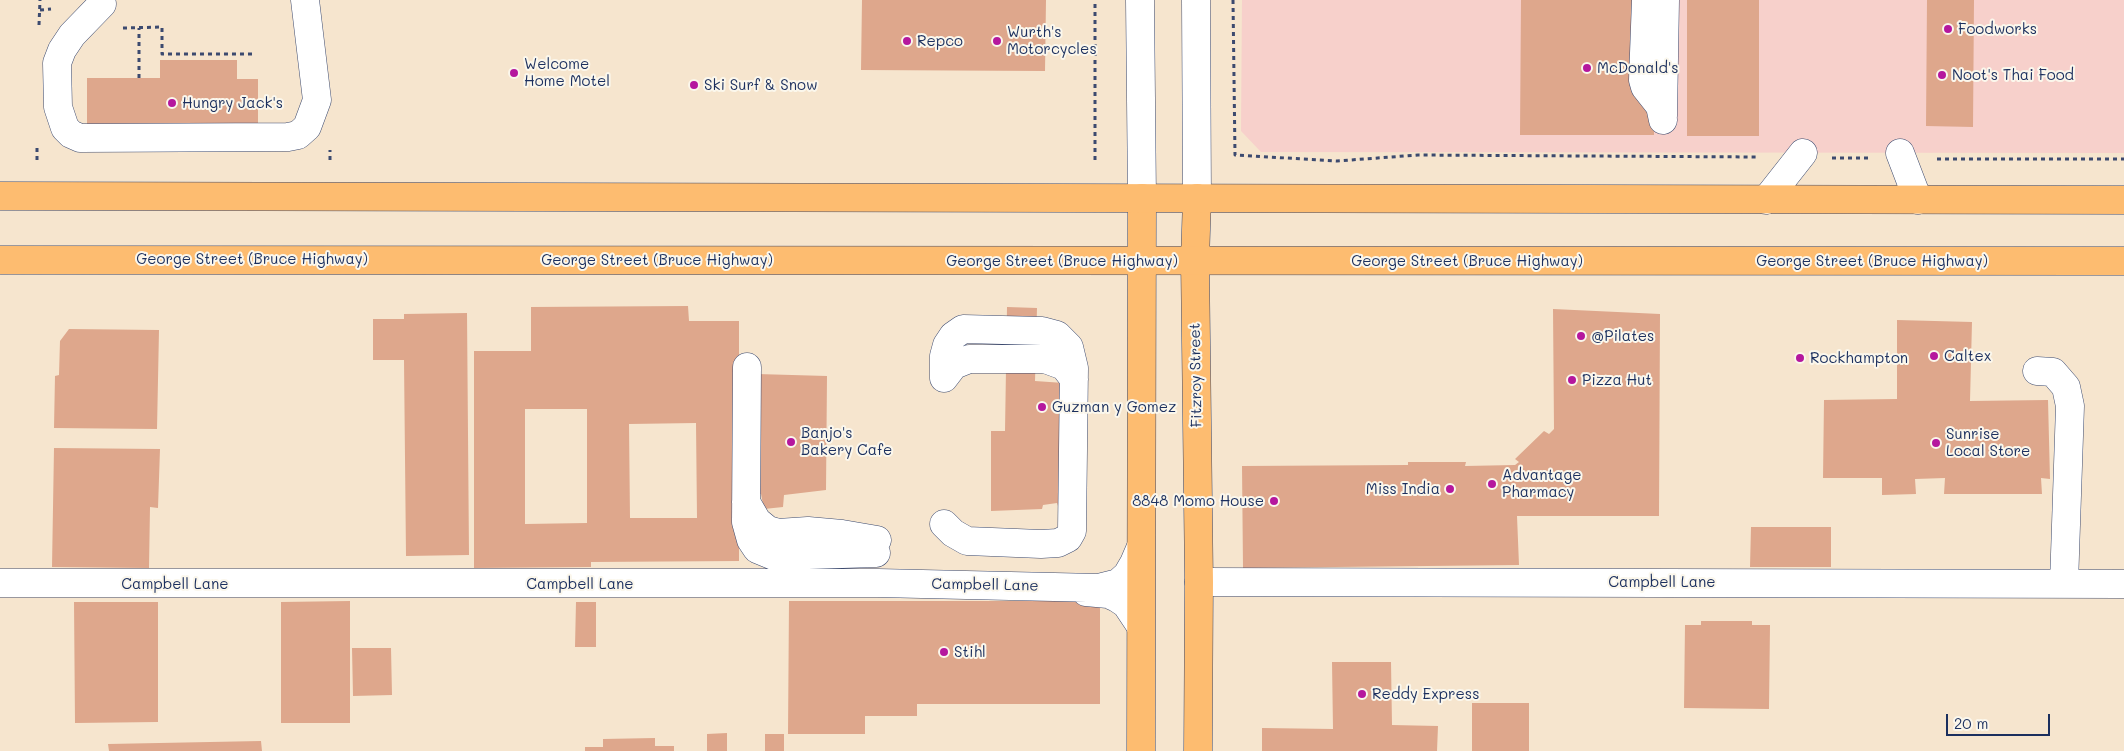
<!DOCTYPE html>
<style>
body{margin:0}
#map{position:relative;width:2124px;height:751px;overflow:hidden;background:#f6e5ce;font-family:Mali,sans-serif}
canvas{display:block}
.scale{position:absolute;left:1946px;top:714px;width:104px;height:22px;box-sizing:border-box;border:2px solid #1b2f5e;border-top:0;padding-left:6px;font-size:15px;line-height:18px;white-space:nowrap;color:#1b2f5e;-webkit-text-stroke:4px #fbf7ec;paint-order:stroke}
</style>
<div id="map">
<canvas width="2124" height="751"></canvas>
<div class="scale">20 m</div>
</div>
<script>
const context = document.querySelector('canvas').getContext('2d');
context.lineJoin = 'round';
function paint(path, color) {
  context.fillStyle = color;
  context.fill(path, 'evenodd');
}
function toPath(rows) {
  const path = new Path2D();
  for (const r of rows) {
    path.moveTo(r[0], r[1]);
    for (let i = 2; i < r.length; i += 2) path.lineTo(r[i], r[i + 1]);
  }
  return path;
}
function trace(path, color, width, dash) {
  context.strokeStyle = color;
  context.lineWidth = width;
  context.lineCap = dash ? 'butt' : 'round';
  context.setLineDash(dash || []);
  context.stroke(path);
}
function write(font, color, halo, rows, align = 'center') {
  context.font = font + ' Mali,sans-serif';
  context.lineWidth = 4;
  context.setLineDash([]);
  context.textBaseline = 'middle';
  context.strokeStyle = halo;
  context.fillStyle = color;
  for (const [text, x, y, turn = 0] of rows) {
    context.save();
    context.translate(x, y);
    context.rotate((+turn || 0) * Math.PI / 180);
    context.textAlign = isNaN(turn) ? turn : align;
    if (halo) context.strokeText(text, 0, 0);
    context.fillText(text, 0, 0);
    context.restore();
  }
}
paint(toPath([
 [1242,0,2124,0,2124,153,1261,152,1241,131]
]), '#f7d0cb');
paint(toPath([
 [862,0,1046,0,1045,71,861,70],
 [1521,0,1654,0,1654,135,1520,135],
 [1687,0,1759,0,1759,136,1687,136],
 [1927,0,1974,0,1973,127,1926,126],
 [160,60,237,60,237,79,258,79,258,127,87,131,87,78,160,78],
 [688,306,689,321,739,321,739,561,591,562,591,567,474,568,474,351,531,351,531,307],
 [525,409,587,409,587,523,525,524],
 [696,423,697,518,630,518,629,424],
 [1007,307,1037,308,1035,381,1078,384,1059,509,1057,503,1043,505,1042,509,991,511,991,431,1005,431],
 [1553,309,1660,314,1659,516,1517,516,1519,565,1243,568,1242,466,1408,465,1408,462,1466,462,1465,466,1515,465,1519,462,1515,459,1544,431,1549,434,1554,429],
 [467,313,469,555,406,556,404,360,373,360,373,319,404,319,404,314],
 [1897,320,1972,322,1970,401,2048,400,2050,479,2041,478,2042,494,1944,494,1945,478,1915,479,1916,494,1882,495,1882,478,1823,478,1824,400,1897,399],
 [69,329,159,330,157,429,54,428,55,376,59,375,60,341],
 [757,374,827,376,826,490,784,495,783,507,764,509,761,494,744,495],
 [54,448,160,449,158,508,150,507,149,568,52,567],
 [1751,527,1831,527,1831,567,1750,567],
 [350,601,350,723,281,723,281,602],
 [789,601,1100,601,1100,704,917,704,917,716,865,716,865,734,788,734],
 [74,602,158,602,158,722,75,723],
 [576,602,596,602,596,647,575,647],
 [1701,621,1752,621,1752,625,1770,625,1769,709,1684,708,1685,625,1701,625],
 [352,648,391,648,392,695,353,696],
 [1332,662,1391,662,1392,725,1438,726,1437,751,1262,751,1262,728,1333,729],
 [1472,703,1529,703,1529,751,1472,751],
 [727,733,727,751,707,751,707,734],
 [765,734,784,734,784,751,765,751],
 [655,738,655,746,674,746,674,751,585,751,585,747,603,747,603,739],
 [261,741,262,751,109,751,108,744]
]), '#dea78c');
const minor = toPath([
 [1140,0,1142,198],
 [1196,0,1197,198],
 [1646,0,1643,80,1645,87,1660,106,1663,120],
 [102,4,72,35,62,50,57,63,58,107,65,128,71,134,80,138,288,137,298,135,307,127,317,100,305,0],
 [1663,116,1665,0],
 [1900,153,1918,200],
 [1766,200,1803,153],
 [747,367,746,522,751,540,757,549,774,556,876,553],
 [2037,371,2053,372,2066,387,2070,406,2064,584],
 [944,378,944,356,947,345,953,336,963,329,1042,331,1057,335,1069,347,1074,368,1072,531,1068,538,1058,543,1041,544,967,541,953,533,944,524],
 [944,378,954,365,969,359,1045,359,1064,366,1074,379],
 [746,502,757,521,768,530,778,533,808,531,842,534,877,540],
 [1199,582,2124,584],
 [0,583,878,583,1098,588,1118,583,1127,575,1134,563,1140,549],
 [1086,592,1108,594,1117,598,1126,604,1140,625]
]);
const major = toPath([
 [1197,198,1195,261,1199,582,1198,751],
 [1141,751,1142,198]
]);
const highway = toPath([
 [0,196,2124,200],
 [0,260,2124,261]
]);
trace(minor, '#3c4a6f', 29);
trace(major, '#3c4a6f', 29);
trace(highway, '#3c4a6f', 29);
trace(toPath([
 [1233,0,1235,155,1337,161,1418,155,1758,157],
 [40,10,51,9],
 [39,25,40,0],
 [123,28,162,27,162,54,252,54],
 [139,78,139,28],
 [1832,158,1868,158],
 [1937,159,2124,159],
 [37,160,37,146],
 [330,160,330,150],
 [1095,160,1095,0]
]), '#3c4a6f', 3, [4, 4]);
trace(minor, '#fff', 28);
trace(major, '#fdbc70', 28);
trace(highway, '#fdbc70', 28);
for (const [x, y, r, color] of [
 [1948,29,5,"#b5179e"],
 [907,41,5,"#b5179e"],
 [997,41,5,"#b5179e"],
 [1587,68,5,"#b5179e"],
 [514,73,5,"#b5179e"],
 [1942,75,5,"#b5179e"],
 [694,85,5,"#b5179e"],
 [172,103,5,"#b5179e"],
 [1581,336,5,"#b5179e"],
 [1934,356,5,"#b5179e"],
 [1800,358,5,"#b5179e"],
 [1572,380,5,"#b5179e"],
 [1042,407,5,"#b5179e"],
 [791,442,5,"#b5179e"],
 [1936,443,5,"#b5179e"],
 [1492,484,5,"#b5179e"],
 [1450,489,5,"#b5179e"],
 [1274,501,5,"#b5179e"],
 [944,652,5,"#b5179e"],
 [1362,694,5,"#b5179e"]
]) {
  const dot = new Path2D();
  dot.arc(x, y, r, 0, 2 * Math.PI);
  context.fillStyle = color;
  context.fill(dot);
  trace(dot, '#fbf7ec', 2);
}
write('15px', '#1b2f5e', '#fbf7ec', [
 ["Foodworks",1958,29],
 ["Wurth's",1007,32],
 ["Motorcycles",1007,49],
 ["Repco",917,41],
 ["Welcome",524,64],
 ["Home Motel",524,81],
 ["McDonald's",1597,68],
 ["Noot's Thai Food",1952,75],
 ["Ski Surf & Snow",704,85],
 ["Hungry Jack's",182,103],
 ["@Pilates",1591,336],
 ["Caltex",1944,356],
 ["Rockhampton",1810,358],
 ["Pizza Hut",1582,380],
 ["Guzman y Gomez",1052,407],
 ["Banjo's",801,433],
 ["Bakery Cafe",801,450],
 ["Sunrise",1946,434],
 ["Local Store",1946,451],
 ["Advantage",1502,475],
 ["Pharmacy",1502,492],
 ["Miss India",1440,489,"right"],
 ["8848 Momo House",1264,501,"right"],
 ["Stihl",954,652],
 ["Reddy Express",1372,694]
], 'left');
write('15px', '#1b2f5e', '#fbf7ec', [
 ["George Street (Bruce Highway)",252,259],
 ["George Street (Bruce Highway)",657,260],
 ["George Street (Bruce Highway)",1062,261],
 ["George Street (Bruce Highway)",1467,261],
 ["George Street (Bruce Highway)",1872,261],
 ["Fitzroy Street",1196,375,-91],
 ["Campbell Lane",1662,582],
 ["Campbell Lane",175,584],
 ["Campbell Lane",580,584],
 ["Campbell Lane",985,585,1]
]);
</script>
